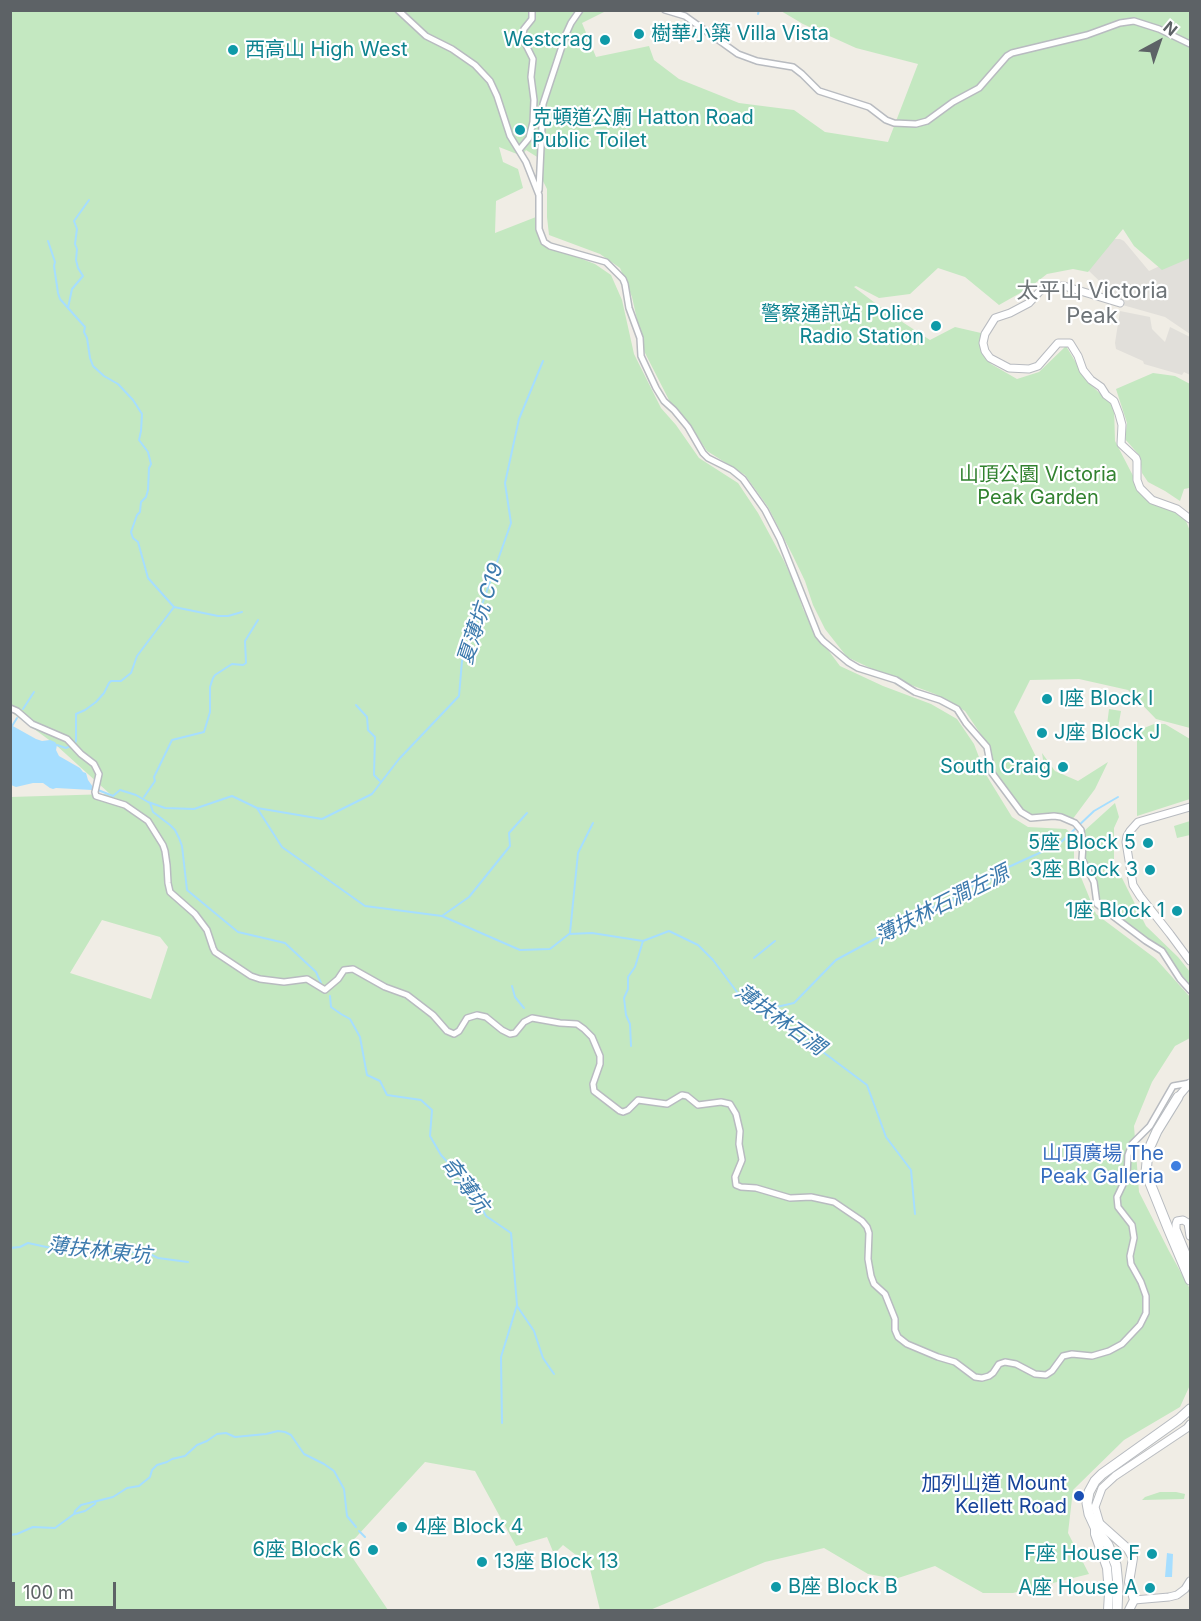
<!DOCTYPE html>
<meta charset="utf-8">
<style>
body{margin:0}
#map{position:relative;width:1201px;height:1621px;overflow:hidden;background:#f0ede5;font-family:Inter,sans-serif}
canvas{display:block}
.frame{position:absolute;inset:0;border:12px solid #5d6266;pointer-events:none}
.north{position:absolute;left:1129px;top:12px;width:60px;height:60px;-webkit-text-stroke:4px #fff;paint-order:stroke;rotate:40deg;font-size:16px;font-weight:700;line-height:24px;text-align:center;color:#5d6266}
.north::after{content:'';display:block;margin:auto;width:21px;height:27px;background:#5d6266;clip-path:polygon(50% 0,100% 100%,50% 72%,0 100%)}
.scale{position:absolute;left:12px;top:1582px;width:104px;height:27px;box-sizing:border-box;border:3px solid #5d6266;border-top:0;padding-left:8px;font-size:18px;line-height:21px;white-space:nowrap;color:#5d6266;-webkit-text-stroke:4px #fff;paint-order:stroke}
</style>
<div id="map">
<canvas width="1201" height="1621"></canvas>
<div class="frame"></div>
<div class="north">N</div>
<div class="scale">100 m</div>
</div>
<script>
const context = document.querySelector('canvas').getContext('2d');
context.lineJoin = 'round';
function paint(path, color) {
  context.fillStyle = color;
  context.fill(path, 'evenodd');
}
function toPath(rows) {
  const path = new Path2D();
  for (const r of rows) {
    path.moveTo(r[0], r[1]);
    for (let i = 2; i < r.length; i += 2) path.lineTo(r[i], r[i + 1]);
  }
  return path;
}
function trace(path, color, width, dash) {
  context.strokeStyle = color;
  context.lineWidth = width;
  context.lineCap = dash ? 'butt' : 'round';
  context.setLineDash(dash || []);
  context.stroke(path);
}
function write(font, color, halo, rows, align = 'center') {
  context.font = font + ' Inter,"Noto Sans TC",sans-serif';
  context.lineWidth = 4.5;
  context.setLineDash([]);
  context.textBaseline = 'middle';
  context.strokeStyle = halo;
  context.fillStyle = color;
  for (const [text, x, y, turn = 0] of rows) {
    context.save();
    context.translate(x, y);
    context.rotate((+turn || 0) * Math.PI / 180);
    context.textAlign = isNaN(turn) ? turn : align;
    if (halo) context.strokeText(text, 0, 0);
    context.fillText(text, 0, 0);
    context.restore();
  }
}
paint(toPath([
 [1109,239,1120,239,1124,241,1149,271,1190,252,1190,334,1165,317,1119,304,1120,301,1087,269],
 [1120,311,1150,317,1152,329,1165,342,1170,327,1190,337,1190,375,1184,372,1182,375,1144,364,1143,361,1116,349,1115,343]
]), '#e1dfda');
paint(toPath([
 [11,11,606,11,582,23,596,57,649,46,654,60,679,79,739,103,794,110,825,132,888,142,918,64,856,48,803,24,781,11,1190,11,1190,258,1162,270,1134,246,1123,229,1088,272,1073,269,1047,274,1029,288,999,305,965,277,938,268,910,294,879,298,856,286,854,287,887,312,930,340,955,327,981,333,984,356,991,364,1017,379,1039,372,1066,346,1087,381,1114,407,1115,441,1144,497,1184,516,1190,531,1190,728,1156,719,1128,690,1079,679,1030,680,1014,712,1040,765,1044,766,1042,753,1055,771,1078,781,1108,762,1095,789,1072,820,1068,816,1031,816,1020,809,994,769,984,739,965,711,935,694,887,676,847,657,825,629,813,605,805,581,793,556,768,507,745,475,707,451,685,418,670,402,644,351,632,297,620,268,600,254,549,235,547,217,547,189,541,177,542,160,526,150,522,156,499,147,503,162,518,169,523,188,496,201,495,233,536,217,540,243,595,264,611,275,622,300,634,354,661,408,676,425,699,458,738,483,758,513,784,561,795,585,803,609,816,634,840,666,883,686,931,704,957,719,974,744,985,773,1012,817,1028,827,1066,829,1074,836,1074,860,1096,914,1156,959,1190,997,1190,1038,1175,1046,1152,1082,1134,1126,1139,1192,1169,1251,1190,1289,1190,1385,1180,1407,1124,1440,1073,1490,1068,1533,1089,1574,1013,1593,983,1593,935,1566,895,1579,868,1574,824,1548,765,1562,650,1610,600,1610,589,1565,563,1545,554,1554,547,1537,516,1546,475,1471,425,1462,348,1546,348,1551,388,1610,11,1610,10,797,110,794,56,745,11,712],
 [102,920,160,937,168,947,151,999,70,973],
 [1153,373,1175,376,1190,384,1190,491,1189,488,1184,489,1180,501,1165,491,1148,482,1142,473,1140,456,1125,439,1127,423,1116,389],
 [1109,709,1121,711,1117,734,1106,733],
 [1154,724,1165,724,1190,739,1190,799,1137,816,1137,735,1144,728],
 [1115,803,1119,817,1114,828,1114,862,1146,926,1178,957,1190,972,1190,985,1161,953,1103,909,1082,859,1083,832],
 [1190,821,1190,835,1177,838,1174,826],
 [1160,1492,1176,1492,1185,1494,1184,1499,1142,1500,1145,1497]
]), '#c4e8c1');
paint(toPath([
 [11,725,36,739,42,741,50,740,55,742,57,745,56,750,59,756,80,768,83,772,86,773,88,780,93,787,92,790,56,788,53,789,50,788,43,783,33,783,16,787,11,785],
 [1167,1553,1173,1554,1172,1577,1165,1577]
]), '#a6deff');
trace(toPath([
 [758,14,759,10],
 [48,241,55,262,54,266,58,293,60,299,68,308],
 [174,607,218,616,228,616,242,612],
 [356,705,367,717,368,730,375,737,374,775,381,782],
 [23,709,34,692],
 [12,726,17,718],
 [57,745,66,748,75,744,76,740,76,714,85,710,96,702,104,693,109,683,111,681,121,681,131,673,137,656,174,607,148,578,138,542,133,538,131,532,137,515,140,512,141,502,146,497,148,490,149,468,151,464,148,452,139,440,141,431,142,414,133,400,118,384,104,376,93,366,90,358,87,338,84,332,85,327,68,308,72,289,83,276,78,268,76,260,77,249,75,244,77,229,74,221,89,200],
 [93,788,113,796,120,790,136,795,148,802,165,808,194,809,232,796,257,808,282,847,365,906,442,916,520,950,550,949,569,934,592,933,643,941,669,931,698,945,713,960,737,992,767,1010,867,1085,886,1137,911,1170,915,1214],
 [144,797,155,781,154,777,172,740,204,732,210,712,210,687,213,678,215,675,232,664,243,665,246,663,245,641,258,620],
 [150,803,153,812,170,825,175,830,179,838,182,846,187,890,238,932,285,943,316,972,321,983],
 [257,808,322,819,372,794,399,759,459,696,462,661,511,523,505,483,519,419,543,361],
 [948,900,961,900,972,895,985,887,991,878],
 [442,916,469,897,510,846,509,833,527,813],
 [570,933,578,853,593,823],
 [754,958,775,941],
 [512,986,515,997,524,1008],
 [330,996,331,1007,341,1014,350,1019,360,1037,367,1075,380,1081,387,1095,421,1100,432,1110,430,1136,441,1155,469,1185,486,1216,511,1233,517,1305,501,1357,502,1423],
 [768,1009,794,1003,836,960,1002,870,1059,844,1094,811,1118,797],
 [631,1046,630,1024,626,1015,624,998,628,989,628,977,635,967,643,941],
 [10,1248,20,1247,28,1243,51,1248,60,1247,87,1250,102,1254,118,1254,131,1251,143,1256,150,1254,158,1258,188,1262],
 [517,1306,534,1331,543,1358,554,1374],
 [74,1514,85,1511,95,1504,96,1501],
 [359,1531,365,1537],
 [10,1535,17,1534,33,1527,55,1528,74,1514,75,1511,81,1505,113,1497,127,1488,139,1486,150,1477,152,1470,157,1465,167,1462,172,1459,185,1456,197,1445,207,1441,217,1434,226,1433,235,1437,266,1434,278,1431,285,1432,291,1435,304,1454,324,1464,334,1471,344,1489,347,1516,356,1527]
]), '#a6deff', 2);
const pedestrian = toPath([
 [398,10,426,36,452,49,475,65,490,81,497,96,510,136,526,162,539,195,539,229,544,242,550,246,606,262,623,279,625,284,629,308,640,338,641,356,656,388,664,401,674,410,688,427,703,453,708,458,732,470,743,479,765,510,780,539,818,635,823,641,848,662,858,668,896,680,915,692,940,700,957,709,966,723,987,747,992,773,1021,812,1031,818,1054,816,1061,817,1075,823,1081,830,1083,845,1082,859,1094,882,1097,904,1146,941,1162,951,1180,979,1190,990],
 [665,10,685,16,738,54,757,61,793,67,802,74,819,91,869,107,886,120,894,123,916,124,927,121,953,102,979,88,1007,56,1012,53,1087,35,1120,23,1134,21,1159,29,1190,44],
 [519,150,529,138,533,122,534,100,531,77,533,59,524,41,523,34,524,29,532,19,532,10],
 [539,190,543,104,566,34,571,23,580,10],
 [10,708,17,711,32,724,67,739,81,754,94,764,99,774,95,792,96,796,125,805,148,821,163,845,165,851,167,865,168,883,170,892,195,914,207,930,213,948,215,952,251,976,260,979,284,982,307,979,325,990,338,979,344,970,353,969,385,987,407,995,433,1015,447,1031,454,1034,459,1031,467,1018,477,1015,486,1017,502,1030,510,1034,515,1033,524,1022,532,1018,560,1023,577,1024,584,1029,592,1037,600,1056,600,1064,593,1084,594,1091,620,1111,623,1112,628,1110,638,1100,667,1104,682,1095,687,1096,698,1105,721,1102,730,1104,736,1114,740,1131,739,1144,742,1160,735,1177,736,1185,741,1187,756,1188,790,1198,811,1197,834,1202,862,1221,867,1227,869,1233,868,1259,871,1276,874,1284,885,1294,895,1319,895,1330,898,1337,907,1344,938,1357,955,1362,975,1377,982,1378,989,1376,993,1373,999,1364,1005,1362,1016,1364,1035,1374,1046,1375,1052,1371,1063,1356,1072,1354,1092,1356,1109,1351,1122,1344,1140,1325,1146,1313,1146,1296,1141,1282,1131,1264,1130,1256,1134,1238,1132,1225,1118,1207,1117,1197,1127,1176,1128,1155,1132,1144,1150,1126,1173,1086,1190,1083]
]);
const minor = toPath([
 [1120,303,1064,286,1048,287,1040,291,1029,303,1010,313,995,318,985,334,983,343,985,351,990,358,1009,368,1029,369,1038,366,1058,343,1070,343,1078,356,1083,370,1091,380,1101,387,1106,395,1114,401,1119,414,1122,425,1121,444,1136,458,1137,461,1137,480,1140,488,1152,500,1177,509,1190,519],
 [1190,807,1138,822,1130,831,1127,836,1126,842,1133,885,1140,896,1170,934,1190,961],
 [1178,1097,1190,1083],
 [1190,1236,1188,1223,1183,1220,1177,1221,1176,1224,1176,1229,1190,1263],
 [1100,1524,1095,1507,1102,1488,1115,1476,1187,1428,1190,1424],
 [1134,1600,1169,1597,1177,1595,1185,1589,1190,1581]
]);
const tertiary = toPath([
 [1100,1524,1128,1549,1133,1558,1129,1582,1134,1600,1129,1610],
 [1095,1527,1095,1534,1107,1568,1109,1593,1108,1610]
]);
const secondary = toPath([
 [1178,1097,1157,1131,1148,1151,1146,1173,1168,1228,1190,1280],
 [1117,1610,1118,1586,1116,1565,1108,1545,1095,1527,1089,1514,1087,1503,1089,1492,1095,1481,1102,1474,1179,1419,1190,1409]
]);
trace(pedestrian, '#b8bbc0', 8);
trace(minor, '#b8bbc0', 9);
trace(tertiary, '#b8bbc0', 10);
trace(secondary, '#b7bbc0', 11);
trace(pedestrian, '#fff', 5);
trace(minor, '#fff', 7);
trace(tertiary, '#fff', 8);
trace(secondary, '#fff', 9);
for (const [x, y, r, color] of [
 [639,34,6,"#0f9aa8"],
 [605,40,6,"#0f9aa8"],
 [233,50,6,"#0f9aa8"],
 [520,130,6,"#0f9aa8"],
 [936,326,6,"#0f9aa8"],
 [1047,699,6,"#0f9aa8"],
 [1042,733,6,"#0f9aa8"],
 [1063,767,6,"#0f9aa8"],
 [1148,843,6,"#0f9aa8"],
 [1150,870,6,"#0f9aa8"],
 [1177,911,6,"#0f9aa8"],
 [1176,1166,6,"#3f7fe0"],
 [1079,1496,6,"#1a4fb4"],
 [402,1527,6,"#0f9aa8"],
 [373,1550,6,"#0f9aa8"],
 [1152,1554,6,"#0f9aa8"],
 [482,1562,6,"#0f9aa8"],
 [776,1587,6,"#0f9aa8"],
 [1150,1588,6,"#0f9aa8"]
]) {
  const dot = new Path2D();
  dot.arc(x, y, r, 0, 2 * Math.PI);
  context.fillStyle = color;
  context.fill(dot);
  trace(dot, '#fff', 2);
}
write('20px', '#0d838f', '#fff', [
 ["樹華小築 Villa Vista",651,34,"left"],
 ["Westcrag",593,40],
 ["西高山 High West",245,50,"left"],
 ["克頓道公廁 Hatton Road",532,118,"left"],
 ["Public Toilet",532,141,"left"],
 ["警察通訊站 Police",924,314],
 ["Radio Station",924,337],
 ["I座 Block I",1059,699,"left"],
 ["J座 Block J",1054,733,"left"],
 ["South Craig",1051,767],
 ["5座 Block 5",1136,843],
 ["3座 Block 3",1138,870],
 ["1座 Block 1",1165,911],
 ["4座 Block 4",414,1527,"left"],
 ["6座 Block 6",361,1550],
 ["F座 House F",1140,1554],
 ["13座 Block 13",494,1562,"left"],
 ["B座 Block B",788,1587,"left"],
 ["A座 House A",1138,1588]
], 'right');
write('20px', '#328230', '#fff', [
 ["山頂公園 Victoria",1038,475],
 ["Peak Garden",1038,498]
]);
write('20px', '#366cbe', '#fff', [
 ["山頂廣場 The",1164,1154],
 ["Peak Galleria",1164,1177]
], 'right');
write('20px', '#164399', '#fff', [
 ["加列山道 Mount",1067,1484],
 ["Kellett Road",1067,1507]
], 'right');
write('italic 21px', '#3c7aad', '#fff', [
 ["夏薄坑 C19",481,614,-72],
 ["薄扶林石澗左源",942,905,-27],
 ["薄扶林石澗",780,1020,36],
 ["奇薄坑",465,1185,53],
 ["薄扶林東坑",99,1251,6]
]);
write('22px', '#6e7478', '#fff', [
 ["太平山 Victoria",1092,291],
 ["Peak",1092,316]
]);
</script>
